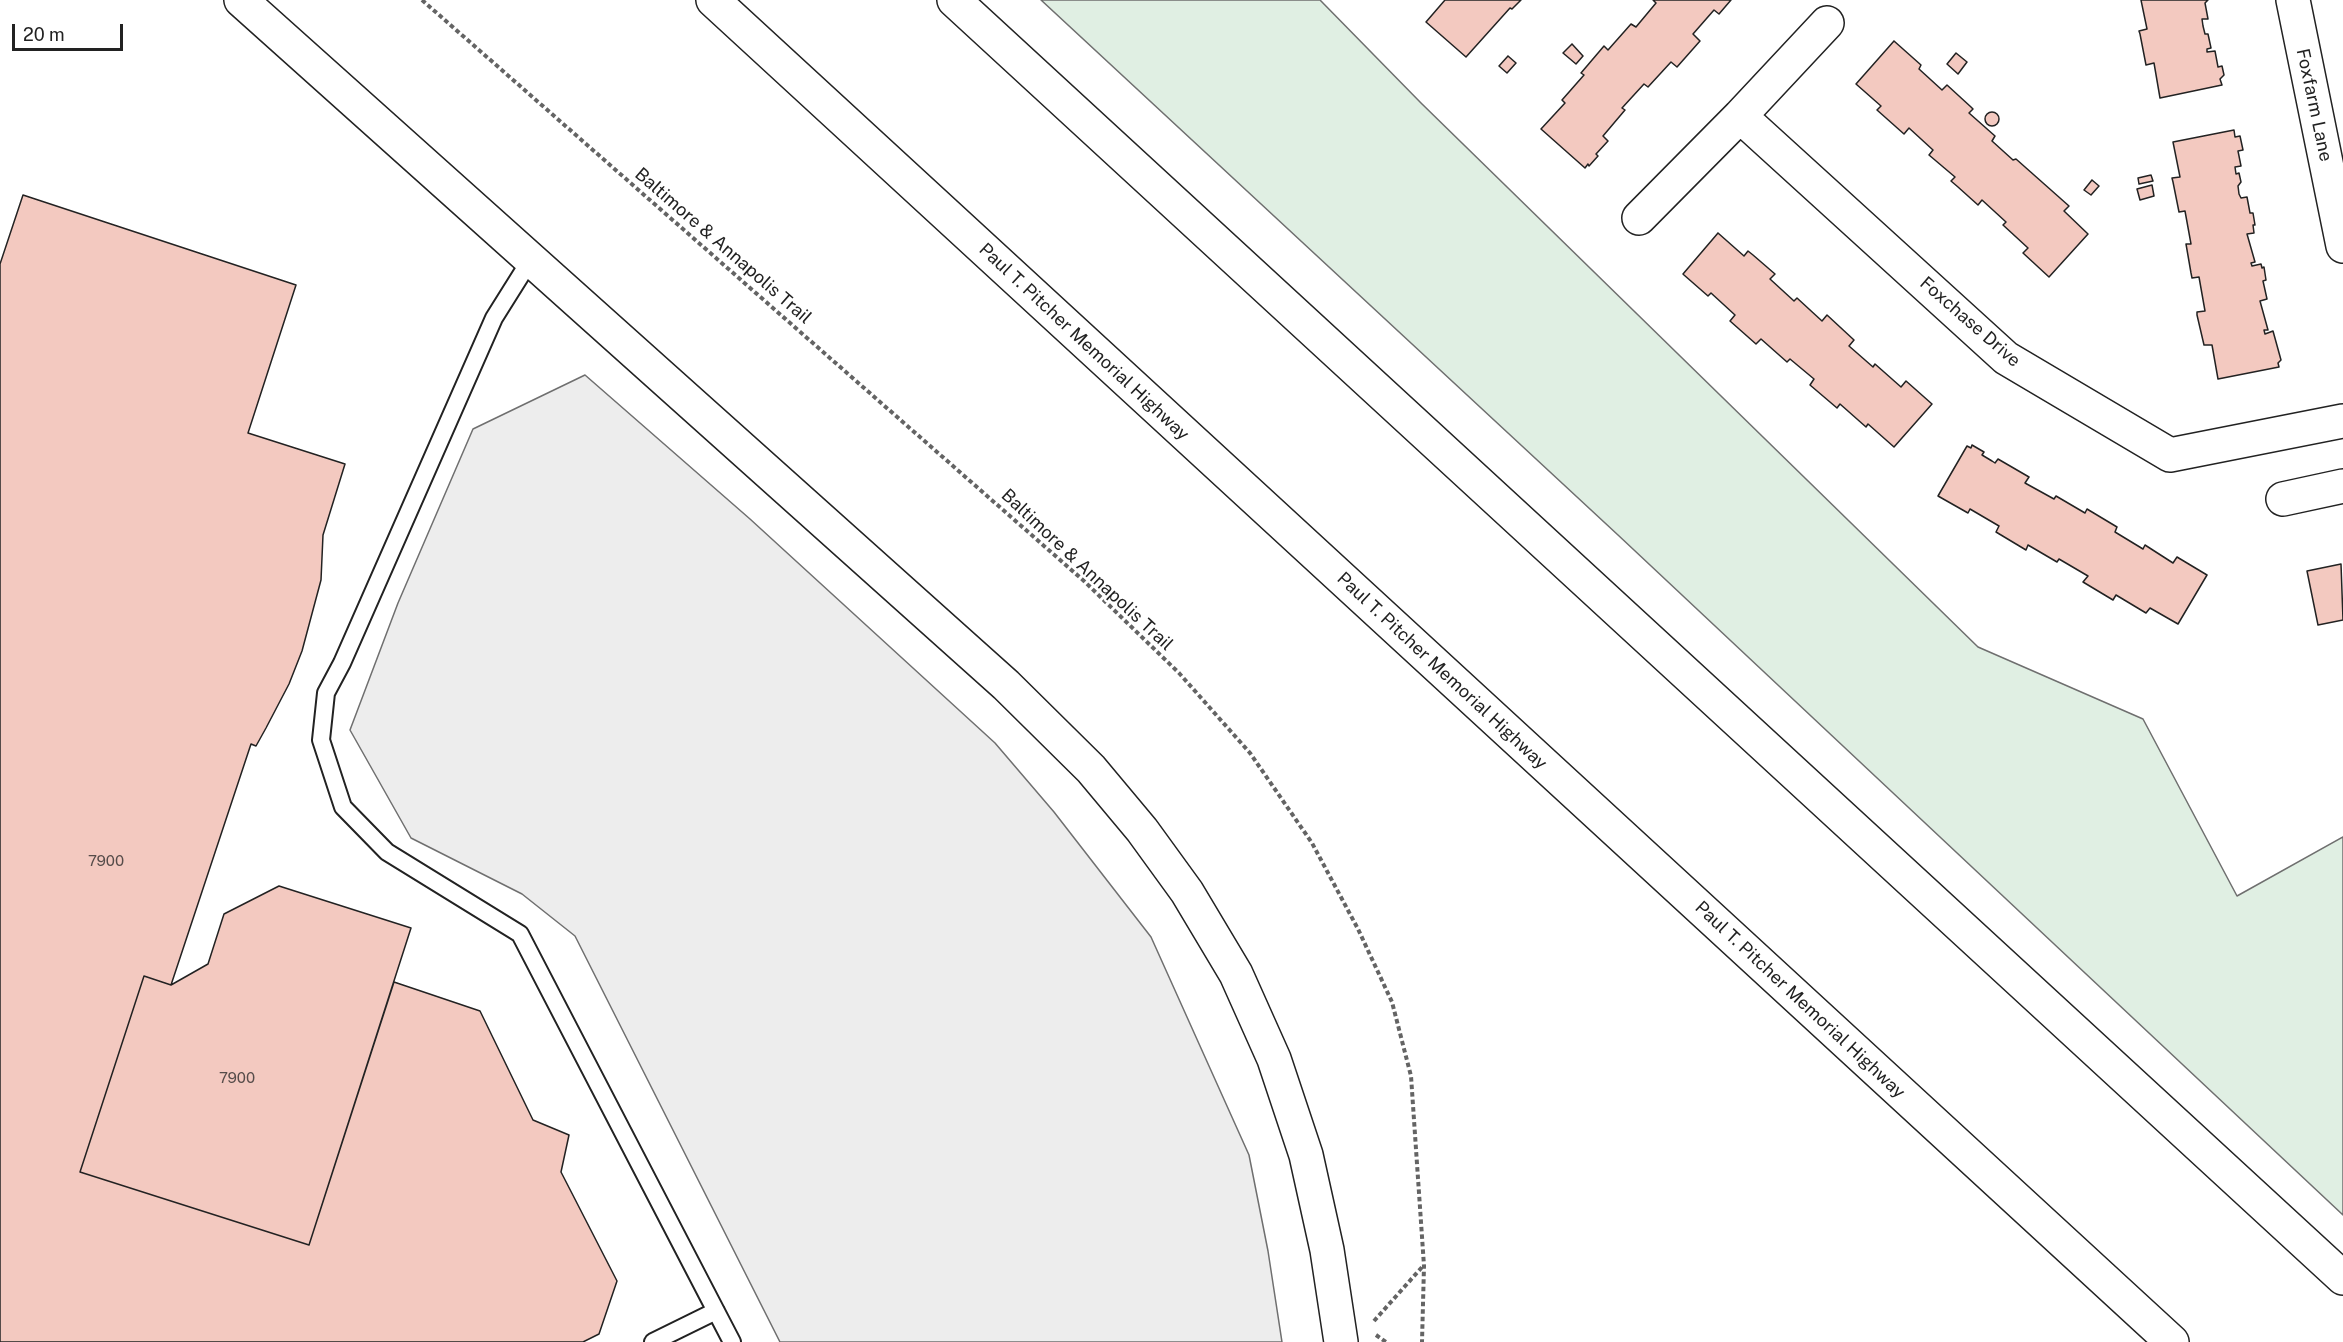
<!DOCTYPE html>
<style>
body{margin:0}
#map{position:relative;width:2343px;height:1342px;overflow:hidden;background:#fff;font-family:"Public Sans",sans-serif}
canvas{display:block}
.scale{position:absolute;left:12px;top:24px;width:111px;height:27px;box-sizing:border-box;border:3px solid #222;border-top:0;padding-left:8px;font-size:18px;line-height:21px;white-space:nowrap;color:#222;-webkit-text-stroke:4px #fff;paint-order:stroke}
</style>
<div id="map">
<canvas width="2343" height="1342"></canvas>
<div class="scale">20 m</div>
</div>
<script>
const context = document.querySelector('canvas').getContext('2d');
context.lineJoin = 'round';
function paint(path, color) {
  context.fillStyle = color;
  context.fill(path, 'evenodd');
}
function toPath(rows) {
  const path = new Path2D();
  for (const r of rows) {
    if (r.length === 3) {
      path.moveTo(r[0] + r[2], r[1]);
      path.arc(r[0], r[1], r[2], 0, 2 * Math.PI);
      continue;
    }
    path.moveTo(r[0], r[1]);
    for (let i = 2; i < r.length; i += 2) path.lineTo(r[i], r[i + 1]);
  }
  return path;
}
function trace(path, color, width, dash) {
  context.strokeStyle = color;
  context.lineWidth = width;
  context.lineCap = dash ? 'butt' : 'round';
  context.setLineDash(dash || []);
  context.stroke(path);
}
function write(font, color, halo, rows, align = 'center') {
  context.font = font + ' "Public Sans",sans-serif';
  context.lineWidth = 4.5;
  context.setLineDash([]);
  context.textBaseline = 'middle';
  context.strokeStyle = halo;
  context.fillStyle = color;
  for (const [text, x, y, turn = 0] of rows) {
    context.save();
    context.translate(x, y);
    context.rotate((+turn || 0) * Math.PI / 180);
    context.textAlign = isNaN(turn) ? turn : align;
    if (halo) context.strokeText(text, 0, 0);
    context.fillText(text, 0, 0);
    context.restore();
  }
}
const green = toPath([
 [1041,0,1320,0,1421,103,1978,647,2143,719,2237,896,2343,837,2343,1215,1618,535,1041,0]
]);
paint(green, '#e0efe3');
trace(green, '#6f6f6f', 1.5);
const parking = toPath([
 [585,375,750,519,995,743,1054,812,1151,937,1249,1155,1268,1251,1282,1342,780,1342,575,936,522,894,411,838,350,730,398,603,473,429,585,375]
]);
paint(parking, '#ededed');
trace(parking, '#6f6f6f', 1.5);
const building = toPath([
 [1445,0,1521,0,1512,9,1510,8,1466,57,1426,22,1445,0],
 [1653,0,1731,0,1719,14,1714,10,1693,34,1700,41,1677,67,1671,62,1648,87,1644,84,1622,108,1625,110,1603,136,1608,141,1596,154,1598,156,1589,166,1588,164,1585,168,1541,129,1565,103,1562,100,1584,75,1581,73,1604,46,1608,50,1631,24,1636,27,1656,3,1653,0],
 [2141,0,2208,0,2205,3,2208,19,2202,19,2203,26,2205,34,2208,34,2211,48,2207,49,2207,52,2215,51,2218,67,2222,66,2224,75,2220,79,2222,85,2160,98,2154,63,2146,65,2140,34,2139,31,2147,29,2141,0],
 [1894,41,1921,65,1919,69,1942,90,1947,85,1971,107,1973,109,1969,113,1995,136,1992,141,2013,160,2016,159,2069,206,2064,211,2088,234,2049,277,2023,253,2028,248,2003,225,2006,222,1982,200,1978,205,1958,187,1951,181,1955,177,1929,155,1933,150,1909,128,1904,134,1877,110,1881,106,1856,84,1894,41],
 [1572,44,1583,56,1576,64,1563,53,1572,44],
 [1956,53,1967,62,1958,74,1947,64,1956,53],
 [1508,56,1516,63,1507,73,1499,66,1508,56],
 [1992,119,7],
 [2234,130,2235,137,2240,136,2243,150,2238,151,2241,166,2235,167,2236,174,2239,173,2241,182,2238,186,2239,194,2241,198,2247,197,2250,213,2253,213,2255,225,2253,225,2254,233,2247,234,2255,262,2251,263,2252,266,2261,264,2262,268,2264,267,2266,280,2263,281,2267,299,2260,301,2268,330,2264,330,2265,334,2273,331,2281,360,2278,363,2279,367,2218,379,2212,345,2204,345,2197,315,2197,312,2205,311,2199,277,2192,278,2191,273,2186,244,2191,244,2185,211,2179,212,2173,182,2172,178,2180,177,2173,142,2234,130],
 [2151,175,2153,181,2139,184,2138,178,2151,175],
 [2092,180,2099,186,2091,195,2084,190,2092,180],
 [2152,185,2154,196,2140,200,2137,189,2152,185],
 [23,195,296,285,248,433,345,464,323,535,321,580,302,651,289,684,266,728,256,746,251,744,171,985,144,976,80,1172,309,1245,394,982,480,1011,533,1120,569,1135,561,1172,617,1281,599,1334,583,1342,0,1342,0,264,23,195],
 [1718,233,1744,256,1748,251,1753,255,1775,274,1770,279,1794,301,1797,298,1822,321,1827,315,1854,340,1849,346,1873,367,1875,364,1901,387,1906,381,1932,404,1894,447,1868,424,1866,427,1840,404,1837,408,1810,385,1814,379,1790,359,1787,362,1761,339,1756,344,1730,321,1735,315,1711,293,1708,296,1684,275,1683,274,1718,233],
 [1972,445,1984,452,1982,455,1992,461,1995,463,1998,459,2029,477,2025,483,2054,499,2056,496,2085,513,2087,509,2117,527,2115,532,2143,549,2145,545,2173,563,2177,557,2207,575,2178,624,2150,608,2146,613,2116,595,2113,600,2083,582,2088,576,2059,559,2057,562,2028,545,2026,550,1996,532,1999,526,1970,509,1968,513,1938,496,1967,446,1971,448,1972,445],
 [2341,564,2343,620,2318,625,2307,571,2341,564],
 [279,886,411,928,309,1245,80,1172,144,976,171,985,208,964,224,914,279,886]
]);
paint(building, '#f3c9c0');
trace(building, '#222', 1.5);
const service = toPath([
 [531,259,494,318,342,663,326,693,321,740,343,807,387,852,520,934,732,1342],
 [653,1342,716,1311]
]);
const minor = toPath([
 [241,0,1006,685,1091,769,1142,830,1187,892,1236,974,1274,1059,1306,1155,1327,1250,1341,1342],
 [2293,0,2343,246],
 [1740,116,2006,358,2170,455,2343,421],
 [1639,218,1740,116,1827,23],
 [2283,499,2343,486]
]);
const motorway = toPath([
 [713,0,2172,1342],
 [954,0,2343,1278]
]);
trace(service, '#222', 20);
trace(minor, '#222', 36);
trace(motorway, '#222', 36);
trace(toPath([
 [422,0,1084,581,1179,673,1250,753,1312,843,1358,929,1392,1002,1411,1076,1424,1266,1422,1342],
 [1374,1321,1423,1266],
 [1376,1335,1386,1342]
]), '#646464', 4, [4.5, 3]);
trace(service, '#fff', 16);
trace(minor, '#fff', 33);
trace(motorway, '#fff', 33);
write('15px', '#564c4a', null, [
 ["7900",106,861],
 ["7900",237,1078]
]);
write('18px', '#222', '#fff', [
 ["Foxfarm Lane",2314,105,78],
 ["Baltimore & Annapolis Trail",723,246,41],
 ["Foxchase Drive",1970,322,41],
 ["Paul T. Pitcher Memorial Highway",1084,342,43],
 ["Baltimore & Annapolis Trail",1087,570,43],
 ["Paul T. Pitcher Memorial Highway",1442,671,43],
 ["Paul T. Pitcher Memorial Highway",1800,1000,43]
]);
</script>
